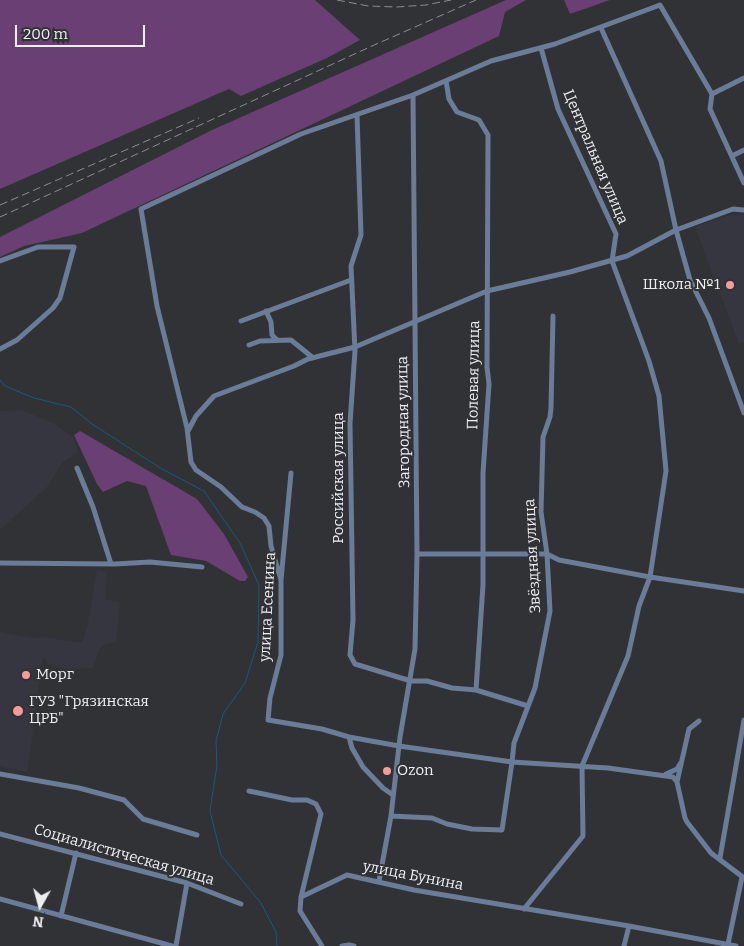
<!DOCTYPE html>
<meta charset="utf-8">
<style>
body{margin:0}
#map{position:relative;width:744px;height:946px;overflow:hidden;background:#313235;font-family:Bitter,serif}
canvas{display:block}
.north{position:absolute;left:15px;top:881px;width:50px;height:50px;-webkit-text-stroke:4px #313235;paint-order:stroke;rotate:187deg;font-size:14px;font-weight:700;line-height:20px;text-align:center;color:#eeeef1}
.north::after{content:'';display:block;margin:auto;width:18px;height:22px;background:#eeeef1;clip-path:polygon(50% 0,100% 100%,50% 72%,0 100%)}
.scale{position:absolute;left:15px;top:25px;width:130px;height:22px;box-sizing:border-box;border:2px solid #eeeef1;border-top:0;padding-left:6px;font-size:15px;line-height:18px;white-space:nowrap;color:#eeeef1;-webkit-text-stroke:4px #313235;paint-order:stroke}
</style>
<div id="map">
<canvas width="744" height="946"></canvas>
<div class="north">N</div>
<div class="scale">200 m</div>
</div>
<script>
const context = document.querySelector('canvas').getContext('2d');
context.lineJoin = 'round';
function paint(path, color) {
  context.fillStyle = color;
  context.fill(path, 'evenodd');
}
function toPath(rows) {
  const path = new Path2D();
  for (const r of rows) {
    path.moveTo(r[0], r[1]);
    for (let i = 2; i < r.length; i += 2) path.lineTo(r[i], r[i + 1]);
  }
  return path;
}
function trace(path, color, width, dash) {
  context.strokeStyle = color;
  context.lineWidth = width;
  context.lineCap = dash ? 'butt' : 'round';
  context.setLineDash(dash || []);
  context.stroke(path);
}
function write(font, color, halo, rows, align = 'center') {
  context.font = font + ' Bitter,serif';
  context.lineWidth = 4;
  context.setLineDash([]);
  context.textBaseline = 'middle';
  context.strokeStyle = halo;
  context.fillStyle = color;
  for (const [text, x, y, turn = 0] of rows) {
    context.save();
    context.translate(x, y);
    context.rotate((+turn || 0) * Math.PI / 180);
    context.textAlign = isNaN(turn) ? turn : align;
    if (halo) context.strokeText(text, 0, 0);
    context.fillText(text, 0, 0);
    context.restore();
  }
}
paint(toPath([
 [730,215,744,215,744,342,739,344,695,227],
 [22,410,53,423,73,437,78,452,62,463,47,487,0,530,0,411],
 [97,569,107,572,105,599,120,602,116,642,105,644,99,650,93,668,64,669,48,663,43,657,27,772,0,766,0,632,33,638,44,637,82,643,88,624]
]), '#353640');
paint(toPath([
 [0,0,315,0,360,40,327,58,241,96,229,89,0,189],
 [506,0,526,0,505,12,499,36,82,233,24,246,0,257,0,237,212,130],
 [564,0,610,0,570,14],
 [80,431,197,499,224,534,248,577,245,581,240,581,206,561,171,555,146,486,127,481,103,492,97,484,74,435]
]), '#6a3f73');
trace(toPath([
 [0,380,5,386,34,398,71,407,92,424,162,469,204,491,240,543,259,585,258,642,245,683,223,714,216,741,217,765,210,811,221,855,261,903,276,932,277,946]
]), '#19597e', 1);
trace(toPath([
 [601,28,661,161,676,230,690,280,709,318,744,413],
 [744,78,712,94,710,109,744,183],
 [446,81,449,99,457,112,479,120,488,135,487,367,489,384,483,473,483,585,476,690],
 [357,115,361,235,351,266,355,351,350,423,353,620,350,655,355,664,411,681,427,681,452,688,476,690,528,706],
 [732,156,744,150],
 [0,261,38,247,74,247,60,298,53,308,17,340,0,349],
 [266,311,271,322,272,335,277,340],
 [241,321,351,280],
 [249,345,260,341,291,340,312,357],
 [188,431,196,416,214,396,294,366,308,359,355,347,487,291,570,272,627,256,676,230,733,209,744,210],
 [77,468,93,507,111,564],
 [291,473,281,580,281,655,270,698,268,720,322,729,349,737,399,746,512,762,608,768,673,777,677,782,685,818,687,822,711,853,744,878],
 [417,554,547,554,559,560,650,577,744,591],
 [0,563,115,564,150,562,202,567],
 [281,580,271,546,269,526,264,518,255,512,242,507,221,487,196,470,191,462,187,428,157,306,141,209,301,134,413,95,491,61,555,44,660,5,712,94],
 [349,737,352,748,363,767,383,788,393,795],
 [0,774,79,788,124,800,143,819,197,835],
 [666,774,677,769,680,764],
 [677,782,689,729,699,721],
 [249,791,292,800,307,800,316,804,321,814,301,897,300,911,322,946],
 [391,816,432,818,447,824,472,829,502,830,512,762,514,743,535,688,550,611,547,554,541,512,543,437,550,417,551,408,553,316],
 [0,834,187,883,241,904],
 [720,858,744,720],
 [379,881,391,816,400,737,415,649,417,554,413,95],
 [301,897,347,875,414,890,629,926,736,946],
 [0,899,172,946],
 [524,909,583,836,582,766,628,656,639,606,650,577,666,471,659,396,649,361,612,261,616,234,558,109,541,48],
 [61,916,76,853],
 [728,944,742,877],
 [176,946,187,883],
 [342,946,349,945,354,946],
 [624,946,629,926]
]), '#6a7c98', 5);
trace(toPath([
 [337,0,368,6,397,7,426,5,451,0],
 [0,205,199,118],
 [0,217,372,46,476,0]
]), '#8d8d90', 1, [8, 4]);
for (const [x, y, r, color] of [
 [730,285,5,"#f59b99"],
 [26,675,5,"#f59b99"],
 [18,711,6,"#f59b99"],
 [387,771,5,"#f59b99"]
]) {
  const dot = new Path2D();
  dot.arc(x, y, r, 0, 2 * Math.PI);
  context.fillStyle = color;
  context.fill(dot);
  trace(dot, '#313235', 2);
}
write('15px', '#eeeef1', '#313235', [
 ["Центральная улица",595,157,67],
 ["Полевая улица",474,375,-89],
 ["Загородная улица",404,422,-91],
 ["Российская улица",339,478,-90],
 ["Звёздная улица",533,556,-93],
 ["улица Есенина",268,607,-87],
 ["Социалистическая улица",124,855,16],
 ["улица Бунина",413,876,11]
]);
write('15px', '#eeeef1', '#313235', [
 ["Школа №1",720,285,"right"],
 ["Морг",36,675],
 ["ГУЗ \"Грязинская",29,702],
 ["ЦРБ\"",29,719],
 ["Ozon",397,771]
], 'left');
</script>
